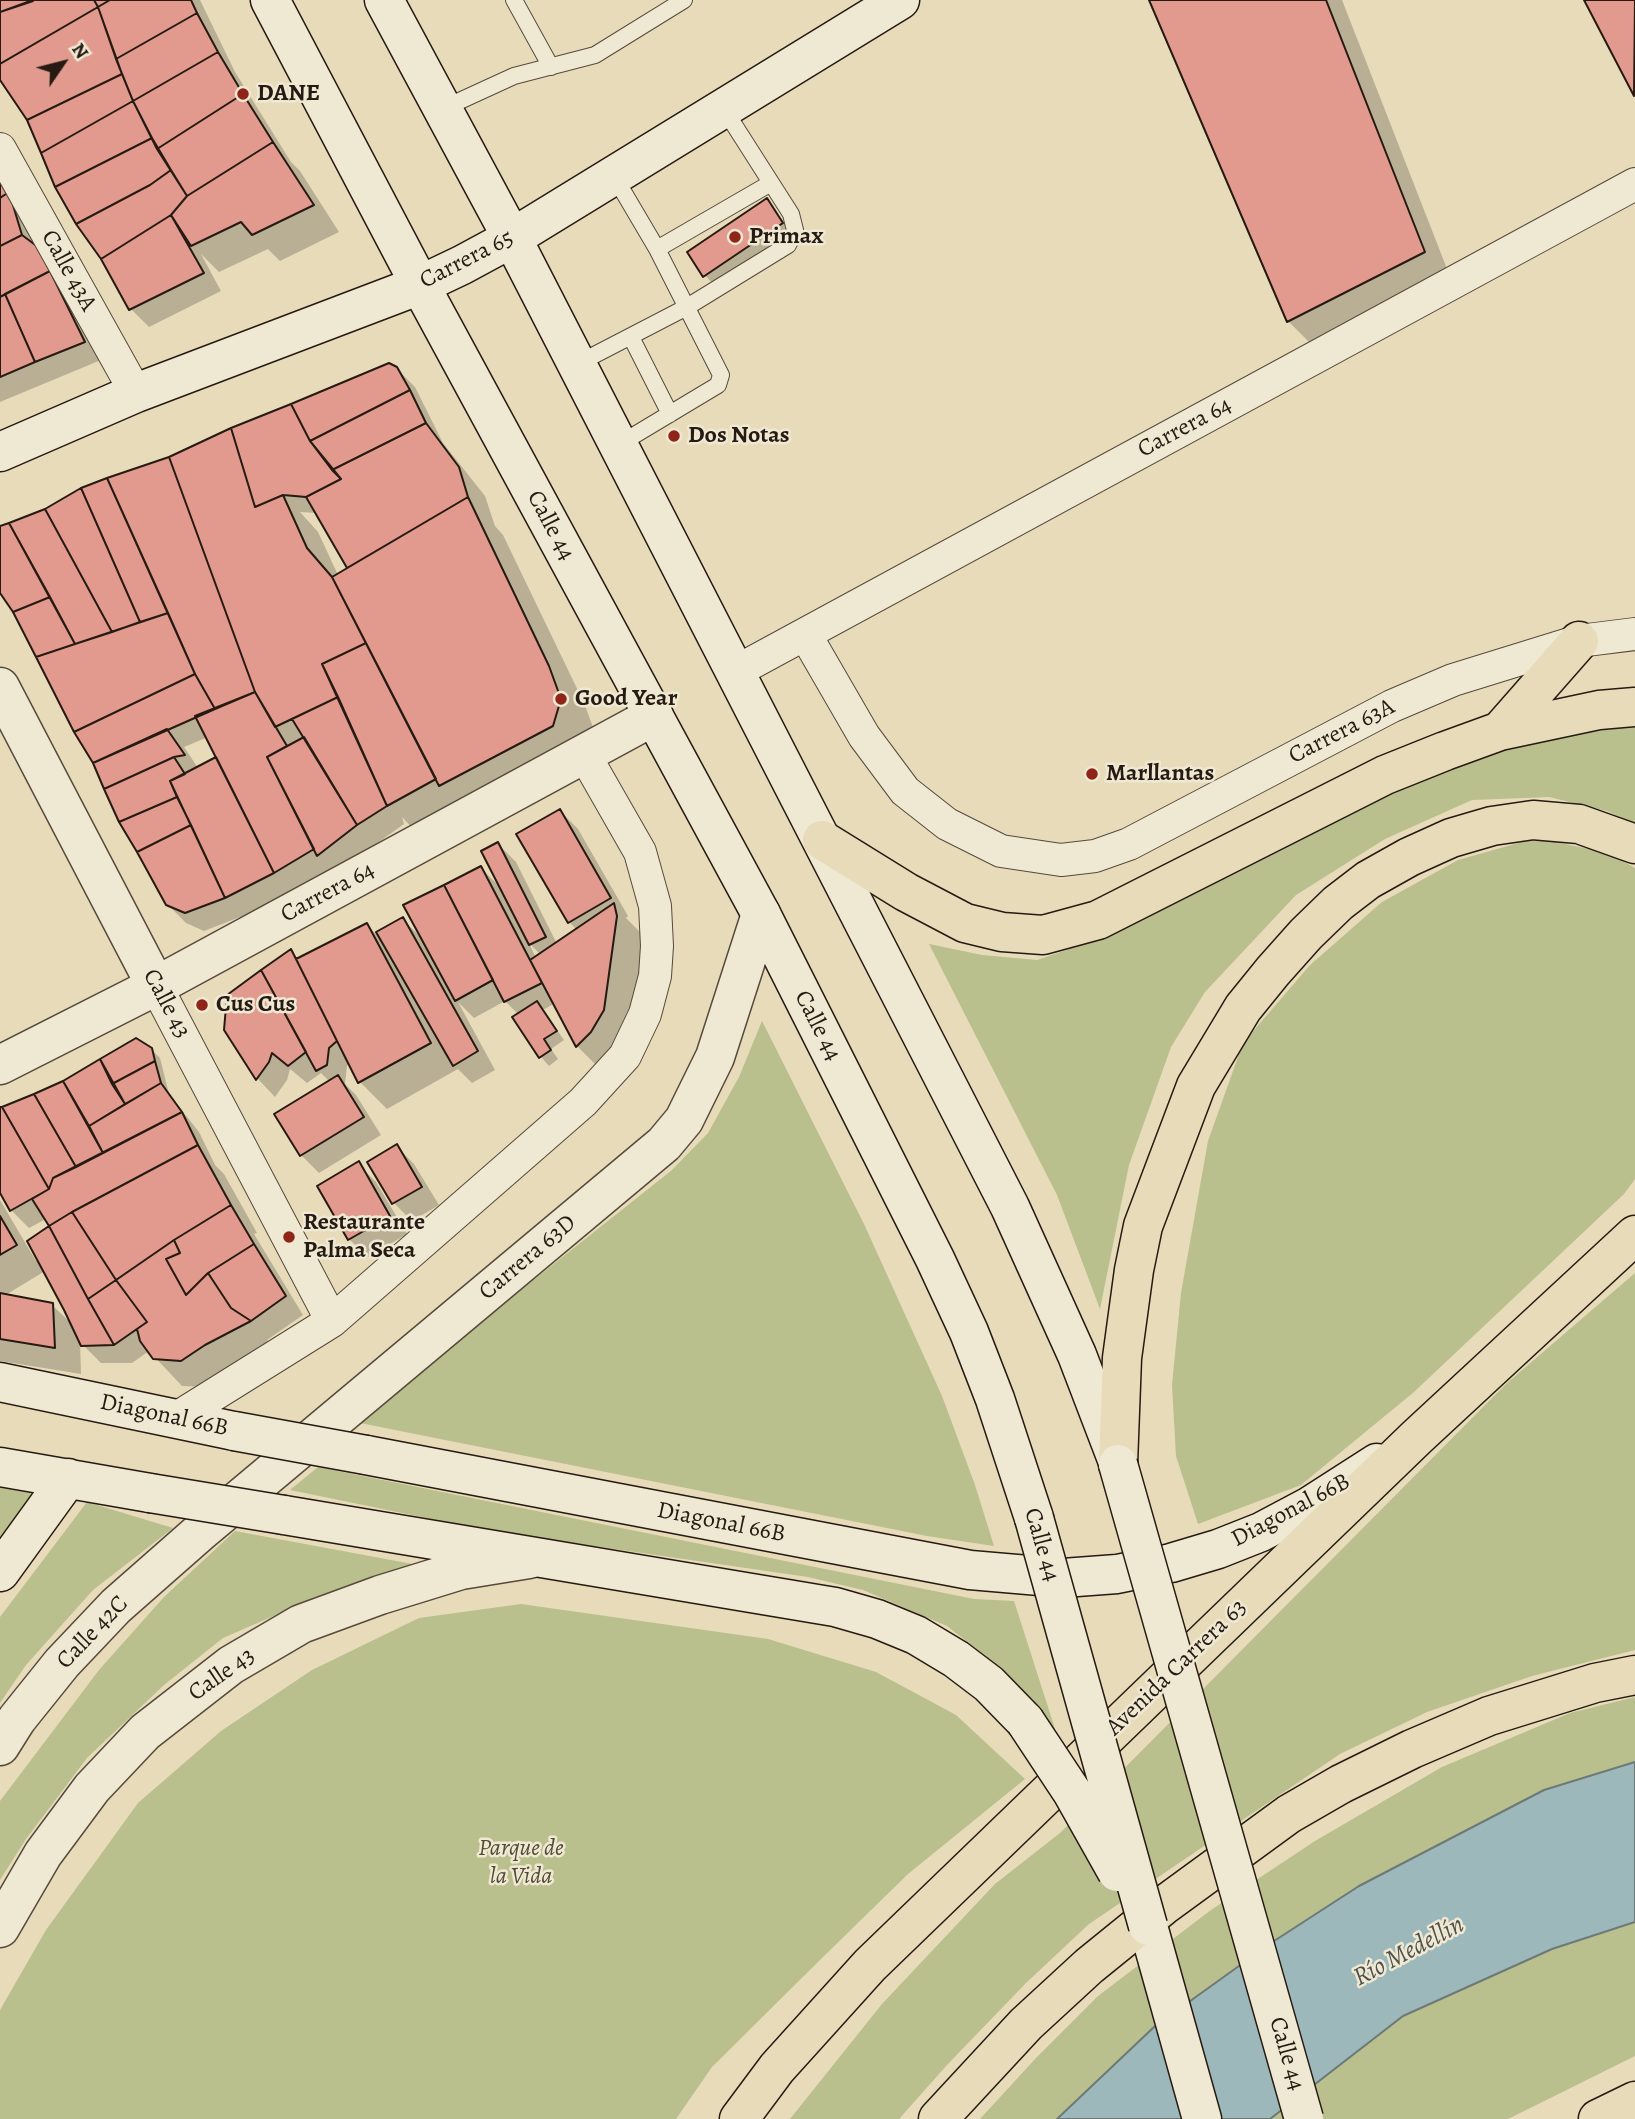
<!DOCTYPE html>
<meta charset="utf-8">
<style>
body{margin:0}
#map{position:relative;width:1635px;height:2119px;overflow:hidden;background:#e7dbba;font-family:Alegreya,serif}
canvas{display:block}
.north{position:absolute;left:28px;top:28px;width:70px;height:70px;-webkit-text-stroke:5px #efe8d2;paint-order:stroke;rotate:55deg;font-size:19px;font-weight:700;line-height:28px;text-align:center;color:#261a12}
.north::after{content:'';display:block;margin:auto;width:24px;height:32px;background:#261a12;clip-path:polygon(50% 0,100% 100%,50% 72%,0 100%)}
</style>
<div id="map">
<canvas width="1635" height="2119"></canvas>
<div class="north">N</div>
</div>
<script>
const context = document.querySelector('canvas').getContext('2d');
context.lineJoin = 'round';
function paint(path, color) {
  context.fillStyle = color;
  context.fill(path, 'evenodd');
}
function toPath(rows) {
  const path = new Path2D();
  for (const r of rows) {
    path.moveTo(r[0], r[1]);
    for (let i = 2; i < r.length; i += 2) path.lineTo(r[i], r[i + 1]);
  }
  return path;
}
function trace(path, color, width, dash) {
  context.strokeStyle = color;
  context.lineWidth = width;
  context.lineCap = dash ? 'butt' : 'round';
  context.setLineDash(dash || []);
  context.stroke(path);
}
function write(font, color, halo, rows, align = 'center') {
  context.font = font + ' Alegreya,serif';
  context.lineWidth = 5;
  context.setLineDash([]);
  context.textBaseline = 'middle';
  context.strokeStyle = halo;
  context.fillStyle = color;
  for (const [text, x, y, turn = 0] of rows) {
    context.save();
    context.translate(x, y);
    context.rotate((+turn || 0) * Math.PI / 180);
    context.textAlign = isNaN(turn) ? turn : align;
    if (halo) context.strokeText(text, 0, 0);
    context.fillText(text, 0, 0);
    context.restore();
  }
}
paint(toPath([
 [1635,723,1635,824,1607,811,1549,797,1472,800,1385,839,1296,895,1205,992,1171,1047,1129,1165,1100,1309,1057,1195,929,944,982,955,1037,960,1087,943,1159,911,1395,787,1507,743],
 [1536,838,1609,853,1635,868,1635,1179,1624,1194,1414,1392,1301,1485,1198,1524,1176,1456,1172,1385,1181,1293,1208,1141,1243,1043,1310,965,1382,902,1458,860],
 [762,1021,864,1224,942,1396,975,1485,994,1546,927,1536,355,1422,672,1170,708,1133,739,1077],
 [1635,1273,1635,1650,1532,1676,1427,1712,1340,1754,1089,1924,1026,1983,947,2065,899,2119,790,2119,882,2004,995,1884,1060,1833,1507,1383],
 [318,1467,974,1599,1014,1601,1056,1732,1001,1668,947,1626,863,1590,808,1577,490,1531,290,1490],
 [0,1483,46,1492,0,1552],
 [87,1502,173,1528,93,1590,26,1665,0,1703,0,1617],
 [235,1531,418,1565,294,1607,223,1638,164,1685,87,1758,26,1839,0,1880,0,1801,99,1670,164,1597],
 [521,1604,768,1639,876,1672,956,1715,1025,1779,908,1874,822,1958,712,2067,676,2119,0,2119,0,2010,46,1930,138,1803,221,1731,312,1670,419,1618],
 [1635,1697,1635,1762,1544,1790,1271,1943,1154,2027,1057,2119,980,2119,1036,2058,1098,1996,1211,1910,1315,1841,1442,1767,1570,1713],
 [1635,1922,1635,2056,1508,2119,1270,2119,1403,2016,1552,1949]
]), '#b9bf8d');
const water = toPath([
 [1635,1762,1635,1922,1552,1949,1403,2016,1270,2119,1057,2119,1154,2027,1271,1943,1359,1886,1544,1790,1635,1762]
]);
paint(water, '#9cb8bb');
trace(water, '#6d7977', 2);
paint(toPath([
 [0,0,200,0,235,72,291,162,300,171,339,232,280,261,268,249,219,272,201,254,221,291,149,327,131,309,29,119,0,77],
 [1151,0,1342,0,1451,279,1315,348,1288,321],
 [1586,0,1635,0,1635,94],
 [0,158,101,360,0,402],
 [767,200,791,232,713,284,705,275],
 [396,368,415,387,443,443,485,496,495,526,503,535,584,703,596,735,416,832,402,817,404,824,337,872,253,924,245,915,204,931,186,923,167,904,121,821,95,762,76,731,14,611,0,590,0,527],
 [300,512,317,513,350,568,338,575,318,532],
 [208,737,218,758,198,768,184,747],
 [560,811,578,829,628,916,626,918,640,932,643,944,631,1038,604,1073,577,1046,555,1003,543,1010,564,1040,551,1049,558,1059,549,1066,541,1057,515,1018,519,1015,505,1001,474,1018,458,1002,495,1070,472,1083,458,1069,387,1109,360,1082,350,1063,347,1066,345,1084,356,1095,381,1135,319,1173,301,1155,330,1082,321,1073,307,1083,290,1069,287,1080,275,1097,258,1079,226,1030,291,952,299,960,367,925,382,940,402,919,422,938,481,868,501,888,498,844,516,862,557,944,577,930,569,922],
 [529,943,541,955,536,958],
 [151,1049,160,1058,169,1094,199,1132,215,1165,224,1174,257,1233,254,1234,303,1315,267,1340,276,1349,209,1387,182,1386,149,1351,132,1363,101,1363,80,1342,81,1374,0,1361,0,1200,36,1261,39,1259,51,1227,46,1219,29,1228,11,1210,0,1190,0,1109],
 [45,1271,74,1326,52,1305,4,1296],
 [396,1146,414,1164,439,1205,412,1221,394,1203,369,1163],
 [358,1164,376,1182,407,1234,368,1257,349,1239]
]), '#0003');
const building = toPath([
 [0,0,32,0,33,1,0,12,0,0],
 [94,0,110,0,98,7,94,0],
 [94,0,98,7,0,64,0,12,33,0,94,0],
 [110,0,191,0,197,13,116,59,98,7,110,0],
 [1149,0,1326,0,1425,252,1287,322,1149,0],
 [1584,0,1635,0,1634,96,1584,0],
 [98,7,122,74,27,120,0,80,0,64,98,7],
 [197,13,218,52,133,101,116,59,197,13],
 [218,52,243,94,157,149,133,101,218,52],
 [122,74,133,101,41,153,27,120,122,74],
 [243,94,273,142,187,196,157,149,243,94],
 [133,101,152,138,55,187,41,153,133,101],
 [152,138,171,170,150,185,76,224,55,187,152,138],
 [273,142,314,205,252,235,241,222,191,246,171,215,187,196,273,142],
 [171,170,187,196,171,215,101,259,76,224,150,185,171,170],
 [0,180,9,192,0,198,0,180],
 [9,192,22,235,0,246,0,198,9,192],
 [767,198,783,223,703,277,687,252,767,198],
 [171,215,204,273,129,310,101,259,171,215],
 [22,235,38,247,50,271,0,297,0,246,22,235],
 [50,271,85,342,35,362,5,294,50,271],
 [5,294,35,362,0,377,0,297,5,294],
 [389,363,397,367,410,390,310,441,291,404,389,363],
 [410,390,426,423,332,470,310,441,410,390],
 [291,404,310,441,341,479,306,497,283,495,255,507,231,428,291,404],
 [426,423,459,467,468,497,347,568,306,497,341,479,332,470,426,423],
 [231,428,255,507,283,495,307,548,332,577,366,643,322,664,338,697,275,727,255,692,169,457,231,428],
 [169,457,255,692,215,709,195,674,107,478,169,457],
 [107,478,168,613,140,622,81,488,107,478],
 [81,488,140,622,112,632,45,509,81,488],
 [468,497,549,666,561,699,553,726,439,786,332,577,468,497],
 [45,509,112,632,75,644,9,523,45,509],
 [9,523,50,597,13,612,0,593,0,526,9,523],
 [50,597,75,644,36,657,13,612,50,597],
 [168,613,195,674,74,732,36,657,168,613],
 [366,643,436,779,387,806,322,664,366,643],
 [195,674,215,709,93,763,74,732,195,674],
 [255,692,287,746,267,757,314,849,274,873,195,716,255,692],
 [338,697,387,806,357,825,292,719,338,697],
 [167,729,185,755,174,757,104,789,93,763,167,729],
 [304,737,357,825,317,856,267,757,304,737],
 [174,757,185,774,170,781,177,797,119,822,104,789,174,757],
 [216,757,274,873,225,898,170,781,216,757],
 [177,797,191,825,137,852,119,822,177,797],
 [560,809,611,898,568,923,516,834,560,809],
 [191,825,225,898,185,913,166,905,137,852,191,825],
 [498,842,546,937,529,945,481,851,498,842],
 [481,866,542,983,504,1002,444,885,481,866],
 [444,885,493,980,455,1001,403,905,444,885],
 [614,903,617,916,604,1010,591,1032,576,1047,530,960,614,903],
 [403,917,478,1051,453,1066,376,932,403,917],
 [367,923,431,1043,358,1083,296,959,367,923],
 [291,949,337,1041,329,1048,327,1065,316,1071,261,970,291,949],
 [261,970,306,1052,288,1066,272,1053,269,1062,256,1080,224,1030,227,995,261,970],
 [537,1001,557,1031,544,1039,551,1050,539,1058,512,1017,537,1001],
 [136,1038,152,1048,155,1061,112,1084,100,1059,136,1038],
 [100,1059,125,1104,89,1126,63,1081,100,1059],
 [155,1061,161,1083,125,1104,112,1084,155,1061],
 [338,1075,364,1117,300,1156,274,1114,338,1075],
 [63,1081,103,1153,76,1167,34,1094,63,1081],
 [161,1083,182,1112,103,1153,89,1126,161,1083],
 [34,1094,76,1167,53,1178,49,1189,2,1107,34,1094],
 [0,1107,2,1107,49,1189,10,1211,0,1193,0,1107],
 [182,1112,198,1145,72,1212,49,1226,32,1199,49,1189,53,1178,182,1112],
 [397,1144,422,1187,392,1204,367,1162,397,1144],
 [198,1145,231,1205,174,1240,116,1280,72,1212,198,1145],
 [359,1161,390,1216,348,1240,317,1186,359,1161],
 [231,1205,254,1244,208,1273,186,1295,166,1259,180,1253,174,1240,231,1205],
 [72,1212,116,1280,88,1299,49,1226,72,1212],
 [0,1216,17,1245,0,1255,0,1216],
 [49,1226,88,1299,114,1345,81,1346,64,1310,27,1241,49,1226],
 [174,1240,180,1253,166,1259,186,1295,208,1273,231,1308,251,1321,205,1345,181,1361,153,1359,140,1341,137,1329,147,1322,116,1280,174,1240],
 [254,1244,286,1296,251,1321,231,1308,208,1273,254,1244],
 [116,1280,147,1322,114,1345,88,1299,116,1280],
 [0,1293,53,1303,55,1348,0,1339,0,1293]
]);
paint(building, '#e19a8d');
trace(building, '#261a12', 2);
const service = toPath([
 [514,0,551,67],
 [442,109,514,76,595,55,684,0],
 [614,176,657,249,721,375,718,385,618,445],
 [657,249,771,183],
 [631,337,670,414],
 [577,364,687,307,788,245,795,230,791,214,724,109]
]);
const minor = toPath([
 [0,149,136,393],
 [805,634,864,736,905,791,947,824,1001,851,1061,860,1095,856,1129,844,1392,706,1453,680,1579,641,1635,634],
 [735,672,1635,184],
 [156,986,332,1321],
 [175,1419,332,1321,583,1102,625,1056,645,1014,655,976,657,946,655,906,640,852,584,754]
]);
const tertiary = toPath([
 [0,687,156,986],
 [0,1065,156,986,654,716],
 [0,1746,17,1719,62,1663,116,1606,199,1533,664,1144,684,1120,715,1057,761,914],
 [0,1928,43,1854,92,1788,145,1732,231,1665,301,1624,380,1595,461,1570,529,1559]
]);
const secondary = toPath([
 [270,0,420,285,761,914,935,1259,969,1332,995,1399,1034,1518],
 [384,0,512,238,1010,1207,1077,1355,1118,1462],
 [0,452,136,393,420,285,462,265,512,238,900,0],
 [0,1382,234,1431],
 [366,1455,970,1570,1063,1578,1117,1574,1171,1563,1218,1549,1261,1532,1310,1506,1377,1463],
 [0,1467,150,1493],
 [284,1515,835,1607,877,1619,916,1635,956,1659,989,1684,1025,1721],
 [0,1572,68,1478],
 [1148,1926,1202,2119]
]);
const trunk = toPath([
 [1500,731,1579,641],
 [822,840,906,892,965,923,1002,932,1043,935,1098,920,1385,775,1445,751,1500,731,1599,710,1635,707],
 [1118,1464,1122,1358,1134,1270,1143,1226,1196,1086,1243,1008,1273,971,1306,934,1338,903,1368,880,1409,857,1451,838,1492,826,1533,820,1579,824,1635,844],
 [739,2119,777,2068,870,1965,1417,1437,1635,1235],
 [938,2119,1026,2024,1089,1966,1163,1906,1289,1814,1341,1784,1412,1749,1489,1716,1595,1683,1635,1675],
 [1598,2119,1635,2101]
]);
trace(service, '#564a3c', 18);
trace(minor, '#564a3c', 34);
trace(tertiary, '#564a3c', 41);
trace(secondary, '#261a12', 41);
trace(trunk, '#261a12', 41);
trace(service, '#efe8d2', 16);
trace(minor, '#efe8d2', 32);
trace(tertiary, '#efe8d2', 38);
trace(secondary, '#efe8d2', 38);
trace(trunk, '#e7dbba', 38);
const secondaryBridge = toPath([
 [234,1431,366,1455],
 [1118,1464,1304,2119],
 [150,1493,284,1515],
 [1034,1518,1148,1926],
 [1025,1721,1072,1792,1117,1872]
]);
trace(secondaryBridge, '#261a12', 41, []);
trace(secondaryBridge, '#efe8d2', 38);
for (const [x, y, r, color] of [
 [243,94,7,"#8f2418"],
 [735,237,7,"#8f2418"],
 [674,436,7,"#8f2418"],
 [561,699,7,"#8f2418"],
 [1092,774,7,"#8f2418"],
 [202,1005,7,"#8f2418"],
 [289,1237,7,"#8f2418"]
]) {
  const dot = new Path2D();
  dot.arc(x, y, r, 0, 2 * Math.PI);
  context.fillStyle = color;
  context.fill(dot);
  trace(dot, '#efe8d2', 2.5);
}
write('bold 24px', '#261a12', '#efe8d2', [
 ["DANE",257,94],
 ["Primax",749,237],
 ["Dos Notas",688,436],
 ["Good Year",575,699],
 ["Marllantas",1106,774],
 ["Cus Cus",216,1005],
 ["Restaurante",303,1223],
 ["Palma Seca",303,1251]
], 'left');
write('24px', '#261a12', '#efe8d2', [
 ["Carrera 65",467,260,-27],
 ["Calle 43A",68,271,61],
 ["Carrera 64",1185,428,-28],
 ["Calle 44",550,526,62],
 ["Carrera 63A",1342,732,-27],
 ["Carrera 64",328,893,-28],
 ["Calle 43",166,1004,62],
 ["Calle 44",817,1026,63],
 ["Carrera 63D",528,1258,-40],
 ["Diagonal 66B",164,1416,12],
 ["Diagonal 66B",1291,1511,-28],
 ["Diagonal 66B",721,1523,11],
 ["Calle 44",1041,1545,74],
 ["Calle 42C",93,1633,-46],
 ["Avenida Carrera 63",1177,1668,-44],
 ["Calle 43",222,1675,-35],
 ["Calle 44",1286,2054,74]
]);
write('italic 24px', '#524c37', '#efe8d2', [
 ["Parque de",521,1849],
 ["la Vida",521,1877]
]);
write('italic 26px', '#4f514d', '#efe8d2', [
 ["Río Medellín",1409,1952,-28]
]);
</script>
